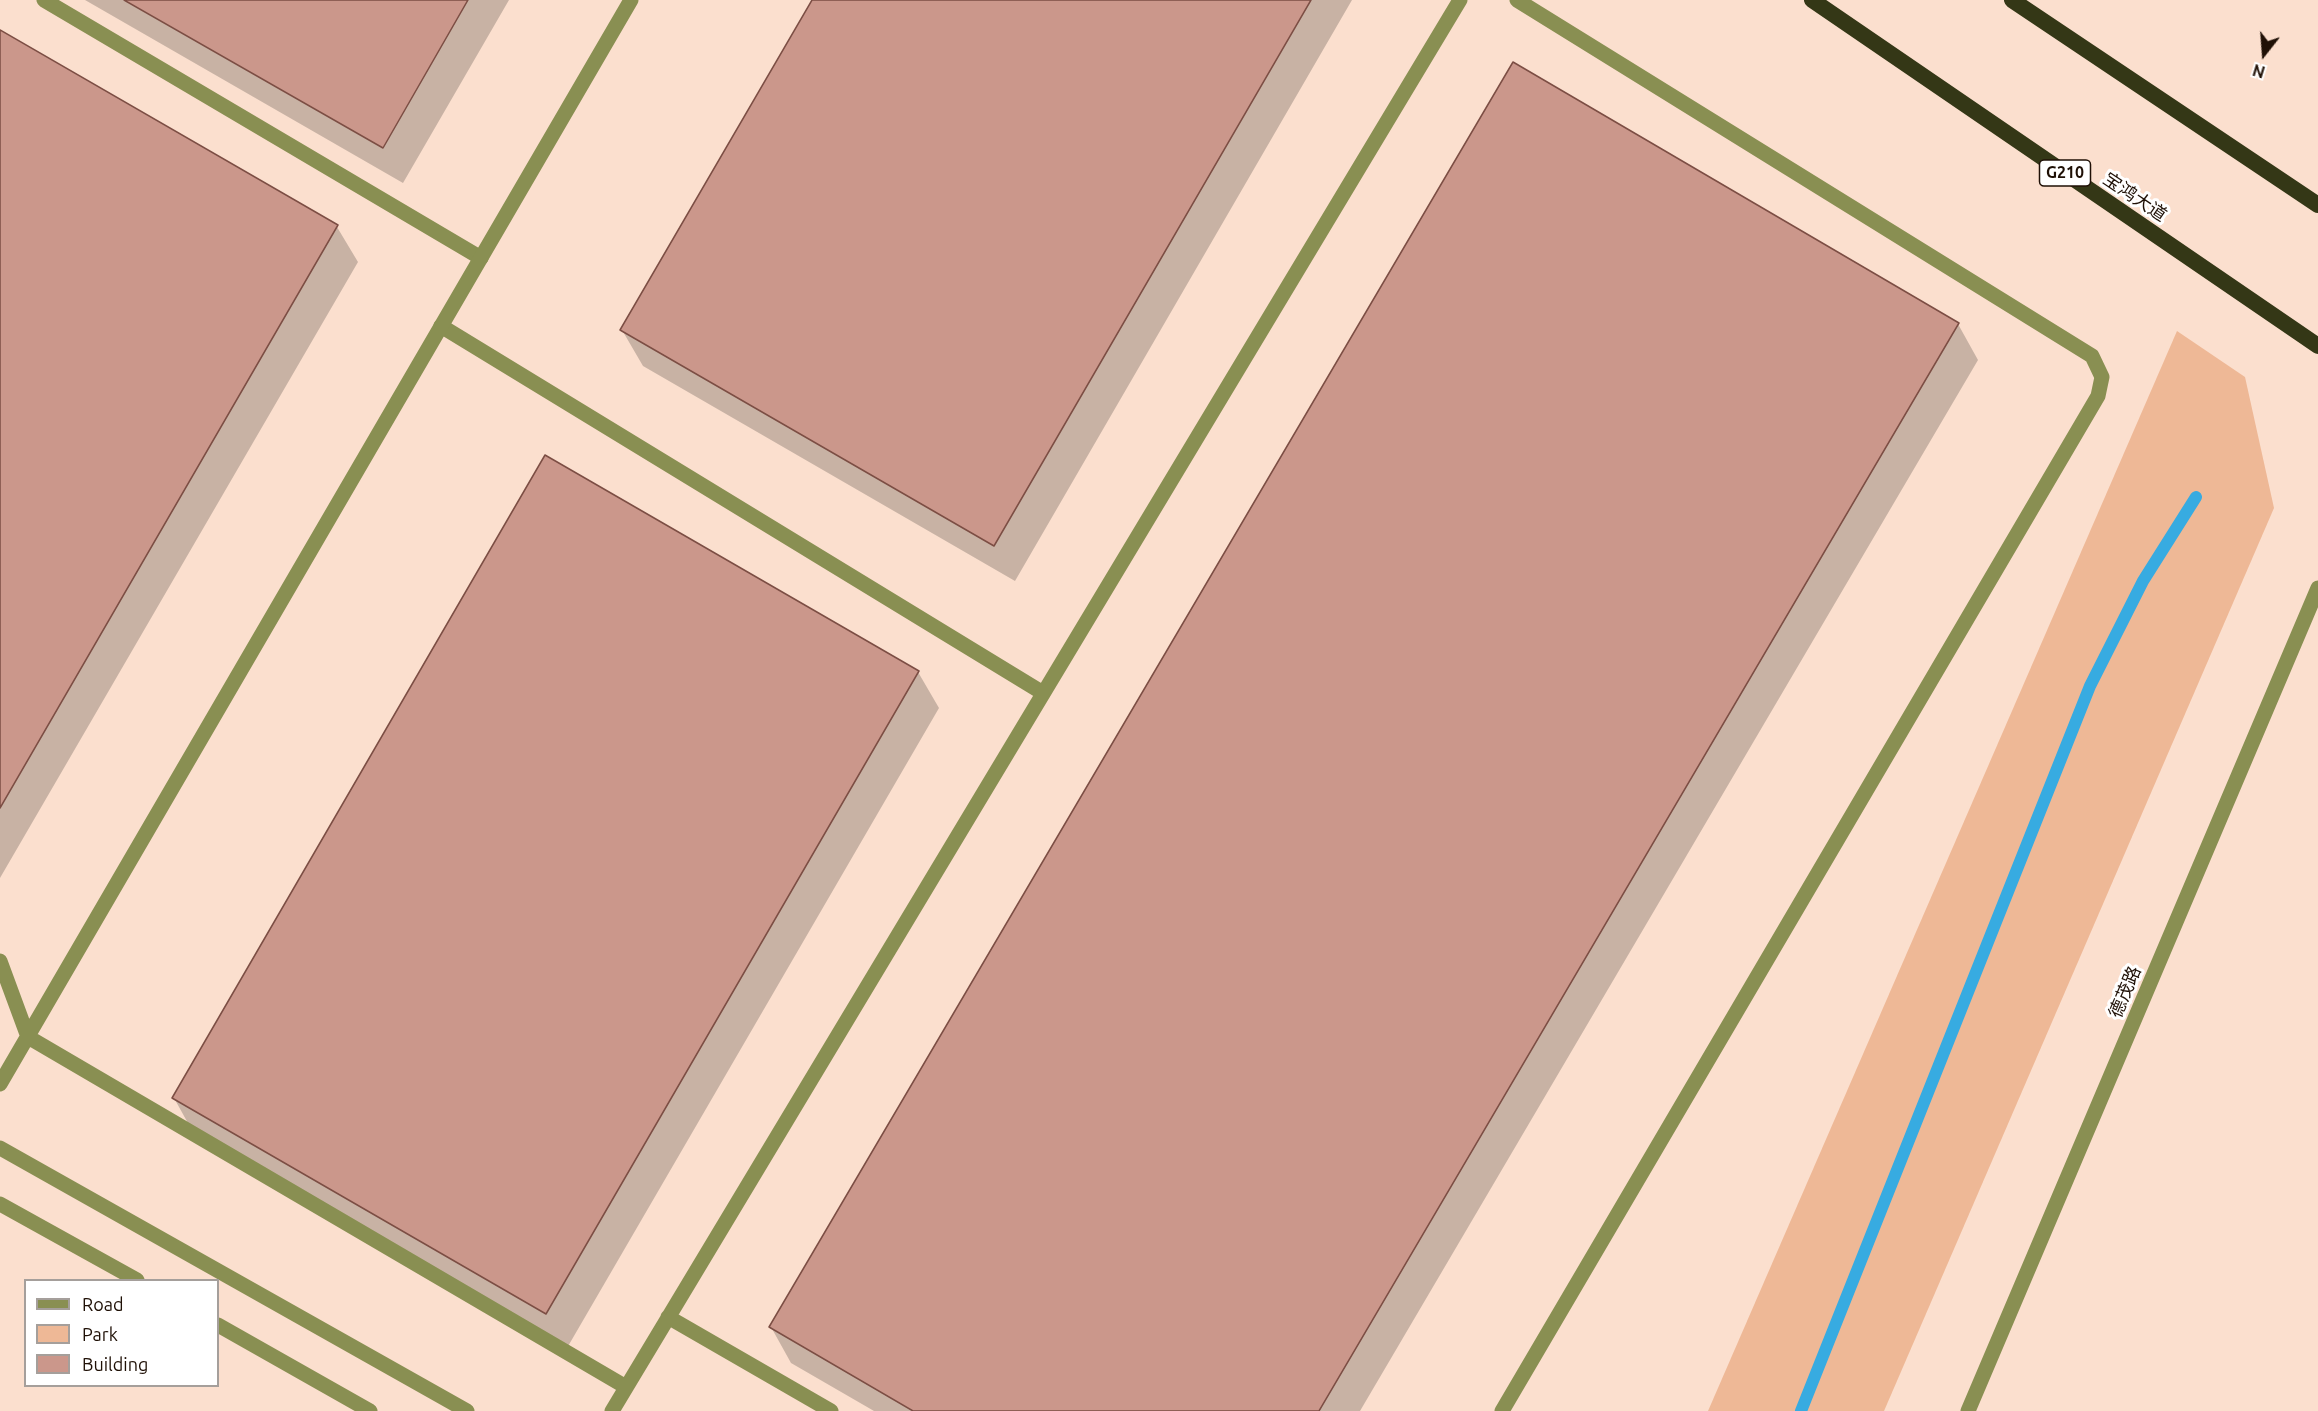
<!DOCTYPE html>
<meta charset="utf-8">
<style>
body{margin:0}
#map{position:relative;width:2318px;height:1411px;overflow:hidden;background:#fbdfce;font-family:Ubuntu,sans-serif}
canvas{display:block}
.legend{position:absolute;left:24px;top:1279px;width:195px;height:108px;box-sizing:border-box;background:#fff;border:2px solid #a59f9b;margin:0;padding:8px 10px;list-style:none;font-size:18px;color:#1f1006}
.legend li{display:flex;align-items:center;gap:12px;height:30px}
.legend b{width:30px;border:2px solid #a59f9b}
.north{position:absolute;left:2234px;top:24px;width:60px;height:60px;-webkit-text-stroke:4px #fff;paint-order:stroke;rotate:197deg;font-size:16px;font-weight:700;line-height:24px;text-align:center;color:#1f1006}
.north::after{content:'';display:block;margin:auto;width:21px;height:27px;background:#1f1006;clip-path:polygon(50% 0,100% 100%,50% 72%,0 100%)}
</style>
<div id="map">
<canvas width="2318" height="1411"></canvas>
<ul class="legend">
<li><b style="height:8px;background:#898f52"></b>Road</li>
<li><b style="height:16px;background:#eeb896"></b>Park</li>
<li><b style="height:16px;background:#cb978b"></b>Building</li>
</ul>
<div class="north">N</div>
</div>
<script>
const context = document.querySelector('canvas').getContext('2d');
context.lineJoin = 'round';
function paint(path, color) {
  context.fillStyle = color;
  context.fill(path, 'evenodd');
}
function toPath(rows) {
  const path = new Path2D();
  for (const r of rows) {
    path.moveTo(r[0], r[1]);
    for (let i = 2; i < r.length; i += 2) path.lineTo(r[i], r[i + 1]);
  }
  return path;
}
function trace(path, color, width, dash) {
  context.strokeStyle = color;
  context.lineWidth = width;
  context.lineCap = dash ? 'butt' : 'round';
  context.setLineDash(dash || []);
  context.stroke(path);
}
function write(font, color, halo, rows, align = 'center') {
  context.font = font + ' Ubuntu,"Noto Sans SC",sans-serif';
  context.lineWidth = 6;
  context.setLineDash([]);
  context.textBaseline = 'middle';
  context.strokeStyle = halo;
  context.fillStyle = color;
  for (const [text, x, y, turn = 0] of rows) {
    context.save();
    context.translate(x, y);
    context.rotate((+turn || 0) * Math.PI / 180);
    context.textAlign = isNaN(turn) ? turn : align;
    if (halo) context.strokeText(text, 0, 0);
    context.fillText(text, 0, 0);
    context.restore();
  }
}
paint(toPath([
 [2177,331,2245,377,2274,508,1884,1411,1708,1411]
]), '#eeb896');
paint(toPath([
 [85,0,509,0,403,183],
 [814,0,1352,0,1015,581,643,366,622,330],
 [0,32,337,227,358,262,0,878],
 [1958,324,1978,360,1360,1411,874,1411,791,1363,771,1327],
 [918,672,939,708,567,1348,194,1134,174,1098]
]), '#0003');
trace(toPath([
 [1801,1411,2090,686,2143,581,2196,497]
]), '#37abe1', 12);
const building = toPath([
 [124,0,468,0,383,148,124,0],
 [812,0,1311,0,994,546,620,330,812,0],
 [0,30,338,225,0,808,0,30],
 [1513,62,1959,323,1319,1411,913,1411,769,1327,1513,62],
 [545,455,919,671,546,1314,172,1098,545,455]
]);
paint(building, '#cb978b');
trace(building, '#7c4e44', 1.5);
trace(toPath([
 [44,0,481,258],
 [441,326,1043,693]
]), '#898f52', 15);
trace(toPath([
 [0,961,28,1037,626,1387],
 [0,1084,631,0],
 [668,1317,831,1411],
 [612,1411,1460,0],
 [1502,1411,2098,396,2102,377,2092,356,1517,0]
]), '#898f52', 15);
trace(toPath([
 [0,1148,467,1411],
 [0,1204,137,1280],
 [218,1325,370,1411],
 [1968,1411,2318,588]
]), '#898f52', 15);
trace(toPath([
 [1812,0,2318,346],
 [2012,0,2318,205]
]), '#343716', 16);
for (const [x, y, w] of [
 [2065,173,51]
]) {
  const box = new Path2D();
  box.roundRect(x - w / 2, y - 13, w, 26, 4.5);
  context.fillStyle = '#fff';
  context.fill(box);
  trace(box, '#1f1006', 1.5);
}
write('bold 16px', '#1f1006', null, [
 ["G210",2065,173]
]);
write('18px', '#1f1006', '#fff', [
 ["宝鸿大道",2135,197,34],
 ["德茂路",2125,992,-67]
]);
</script>
